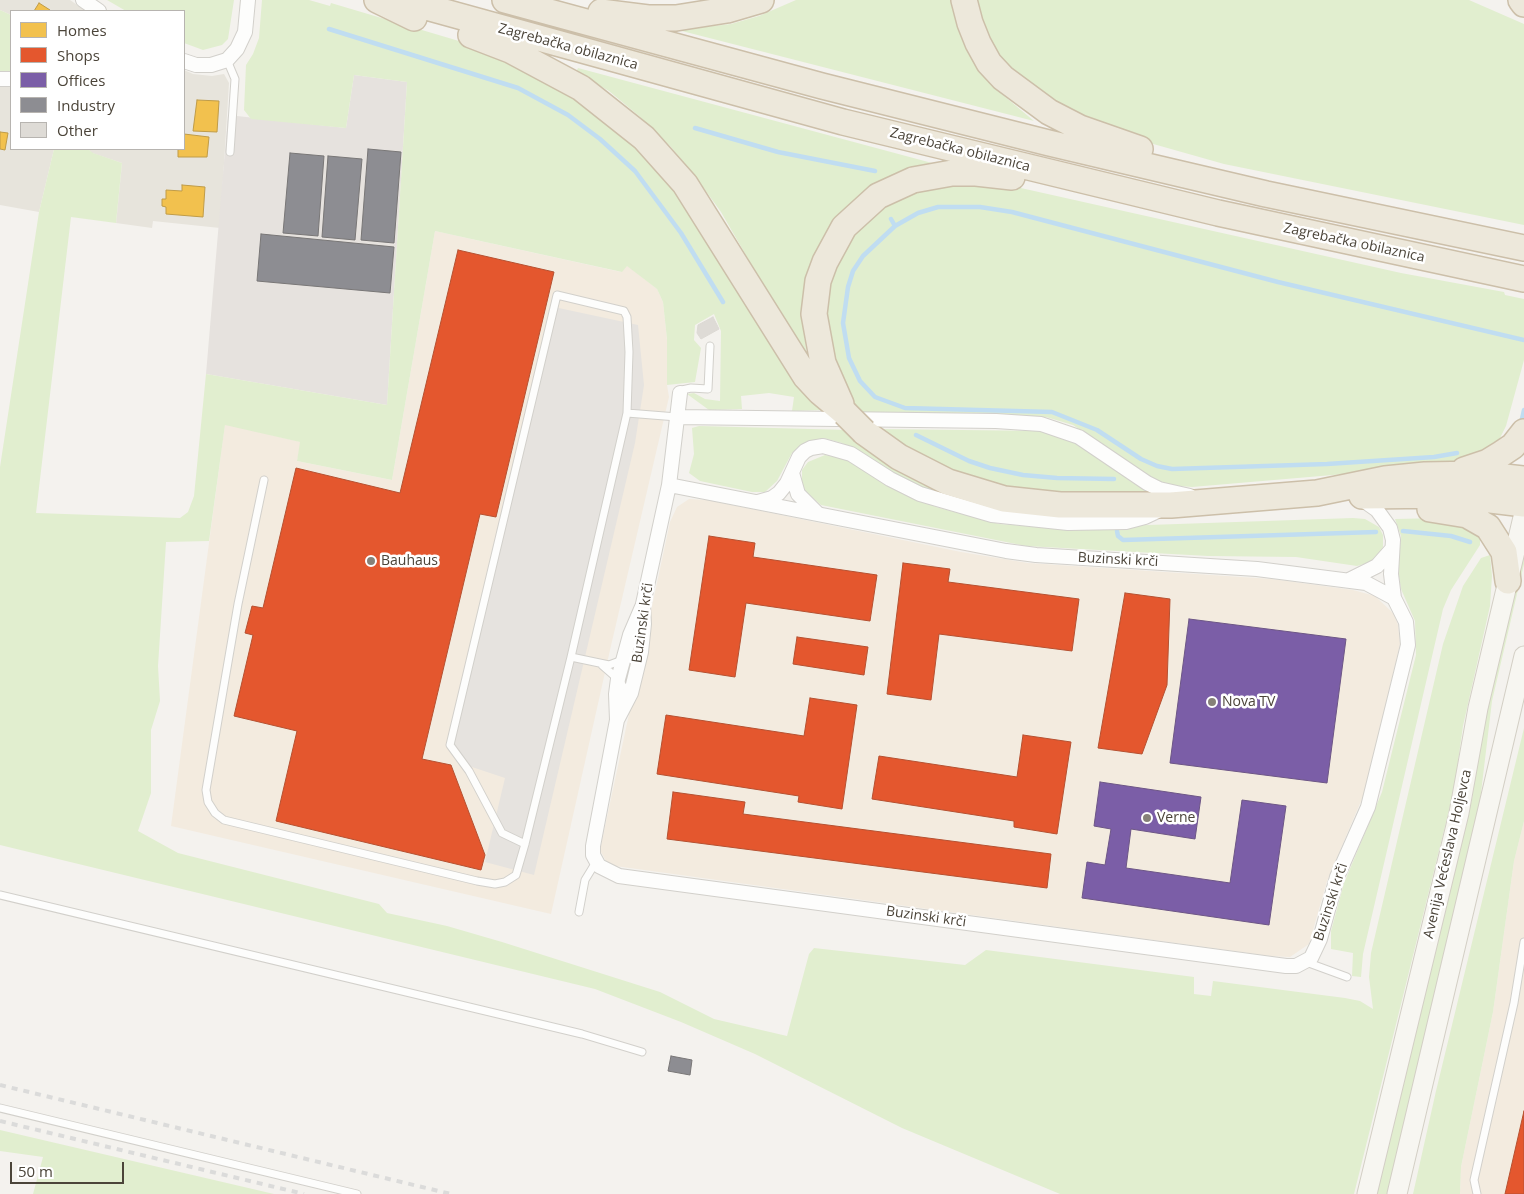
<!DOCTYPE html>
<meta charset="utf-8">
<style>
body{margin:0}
#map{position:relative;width:1524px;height:1194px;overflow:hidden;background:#f4f2ee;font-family:"Open Sans",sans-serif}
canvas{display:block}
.legend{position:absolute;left:10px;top:10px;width:175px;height:140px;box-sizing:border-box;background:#fff;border:1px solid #b7b4b0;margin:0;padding:6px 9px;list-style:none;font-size:15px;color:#4b4439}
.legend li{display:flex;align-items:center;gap:10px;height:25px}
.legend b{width:25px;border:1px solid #b7b4b0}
.scale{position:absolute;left:10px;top:1162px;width:114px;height:22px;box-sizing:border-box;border:2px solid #4b4439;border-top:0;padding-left:6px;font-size:15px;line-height:18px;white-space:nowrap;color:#4b4439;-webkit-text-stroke:4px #fff;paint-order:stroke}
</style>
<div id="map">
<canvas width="1524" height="1194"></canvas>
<ul class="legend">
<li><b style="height:14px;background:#f2c14e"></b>Homes</li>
<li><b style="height:14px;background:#e4572e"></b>Shops</li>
<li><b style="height:14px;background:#7b5ea7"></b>Offices</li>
<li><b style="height:14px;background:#8d8d92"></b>Industry</li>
<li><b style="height:14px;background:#dedbd6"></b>Other</li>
</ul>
<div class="scale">50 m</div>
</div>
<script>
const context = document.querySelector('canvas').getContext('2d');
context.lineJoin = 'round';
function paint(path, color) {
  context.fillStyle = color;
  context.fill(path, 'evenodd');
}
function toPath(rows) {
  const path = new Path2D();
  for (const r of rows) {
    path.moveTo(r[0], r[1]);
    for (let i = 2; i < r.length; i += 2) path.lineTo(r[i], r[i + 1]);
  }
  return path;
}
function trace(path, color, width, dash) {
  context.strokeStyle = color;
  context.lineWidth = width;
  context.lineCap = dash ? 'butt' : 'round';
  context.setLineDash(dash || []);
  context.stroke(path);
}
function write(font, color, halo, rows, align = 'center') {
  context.font = font + ' "Open Sans",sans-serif';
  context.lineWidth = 5;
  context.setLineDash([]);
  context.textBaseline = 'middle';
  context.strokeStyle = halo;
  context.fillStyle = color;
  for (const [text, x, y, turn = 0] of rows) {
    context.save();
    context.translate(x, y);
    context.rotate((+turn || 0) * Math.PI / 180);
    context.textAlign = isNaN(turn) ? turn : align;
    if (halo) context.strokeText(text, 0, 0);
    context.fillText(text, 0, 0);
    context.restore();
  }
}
paint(toPath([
 [0,0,70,0,86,11,11,11,11,15,0,10],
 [184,70,193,74,212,76,224,74,229,83,220,228,153,221,152,228,116,223,122,163,92,153,88,149,184,149],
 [0,84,11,84,11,149,54,149,39,212,0,205]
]), '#e7e4dc');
paint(toPath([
 [435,231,621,272,627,265,657,289,663,302,667,339,667,385,669,397,610,650,551,914,171,826,225,424,301,442,297,461,392,480],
 [689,499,708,500,961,552,1028,563,1272,579,1353,590,1375,596,1394,614,1398,625,1400,644,1367,787,1327,881,1309,944,1290,957,1270,956,608,865,600,850,670,522,677,507],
 [1524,821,1524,1194,1460,1194,1461,1167,1493,1012,1514,861]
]), '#f3ebdf');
paint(toPath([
 [354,75,407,82,387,405,206,374,228,115,346,128]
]), '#e6e2de');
paint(toPath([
 [107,0,234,0,228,39,222,45,203,50,184,43,184,11,126,11],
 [262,0,309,0,330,6,331,3,469,44,540,73,649,152,826,410,792,411,794,397,769,393,741,396,742,409,709,410,687,394,694,393,705,399,720,401,721,331,714,314,695,325,694,340,701,348,695,382,667,385,667,339,663,302,657,289,627,266,622,272,435,231,392,480,297,461,300,442,225,425,209,541,166,542,158,666,160,701,151,730,151,793,138,831,178,853,379,904,387,913,447,926,502,942,660,992,714,1019,787,1036,809,954,814,948,965,965,986,950,1194,977,1194,994,1211,996,1213,981,1345,998,1360,1001,1373,1009,1369,977,1371,953,1443,644,1463,586,1481,558,1490,555,1492,576,1490,606,1463,726,1454,790,1354,1194,1060,1194,902,1128,755,1054,681,1022,595,989,0,845,0,467,39,212,54,149,88,149,93,153,122,163,116,223,71,217,36,513,180,518,188,512,194,496,206,374,387,405,407,82,354,75,346,128,251,119,244,110,246,65,253,54,259,38],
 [796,0,952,0,954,14,962,39,974,63,991,85,1034,121,678,30,731,24,759,16],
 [969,0,1469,0,1524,24,1524,225,1224,164,1125,136,1076,120,1000,65],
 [0,10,11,15,11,73,0,73],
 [578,68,932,163,908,170,883,181,857,198,838,219,804,302,803,326,807,356,773,302,721,212,692,172,670,146,639,116,609,91,576,72],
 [936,181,994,182,1401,273,1504,292,1505,295,1524,299,1524,360,1506,426,1500,438,1486,454,1450,465,1192,487,1168,485,1146,475,1073,425,1046,417,859,413,831,371,819,322,838,248,882,203],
 [699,426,848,430,950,493,947,497,919,486,894,474,842,443,824,438,803,444,792,453,777,481,765,492,752,492,700,481,689,473,694,454,692,428],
 [877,429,1047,431,1077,442,1133,483,1149,491,1147,493,1067,495,1016,491,944,469,904,449],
 [825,455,845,459,905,494,936,507,999,524,1061,528,1353,518,1365,519,1379,527,1383,535,1383,547,1374,561,1357,566,1296,557,1208,556,1026,546,821,505,805,491,802,482,802,470,808,462],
 [1440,518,1480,533,1480,545,1451,590,1443,609,1363,954,1361,977,1352,976,1353,953,1331,949,1331,931,1344,883,1382,792,1416,655,1415,621,1401,589,1398,570,1401,536,1395,519],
 [1524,548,1524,564,1492,701,1480,801,1388,1194,1377,1194,1472,799,1482,729],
 [1524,728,1524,821,1514,861,1493,1012,1461,1167,1460,1194,1413,1194,1436,1091],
 [0,1130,274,1194,33,1194,43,1157,0,1151]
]), '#e1eecf');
paint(toPath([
 [554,307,638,325,644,385,635,443,534,875,485,862,505,778,457,762,453,745]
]), '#e6e3df');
const homes = toPath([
 [39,3,50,10,49,11,34,11,39,3],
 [197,100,219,101,217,132,193,131,197,100],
 [0,132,8,133,5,150,0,149,0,132],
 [184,134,209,137,207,157,178,157,178,149,184,149,184,134],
 [182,185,205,187,203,217,166,214,166,207,162,206,162,199,166,199,166,190,182,191,182,185]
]);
paint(homes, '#f2c14e');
trace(homes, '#c09c48', 1);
const shops = toPath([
 [458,250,554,272,496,517,480,514,422,759,451,765,485,855,481,870,276,821,297,731,234,716,253,635,245,633,252,606,263,608,296,468,400,493,458,250],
 [709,536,755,543,753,557,877,575,870,621,746,603,735,677,689,670,709,536],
 [903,563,950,569,948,582,1079,599,1072,651,939,634,931,700,887,694,903,563],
 [1125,593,1170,599,1167,685,1142,754,1098,748,1125,593],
 [797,637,868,647,864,675,793,664,797,637],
 [810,698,857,705,842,809,798,802,799,796,657,774,666,715,804,736,810,698],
 [1023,735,1071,742,1057,834,1014,827,1014,821,872,799,879,756,1017,777,1023,735],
 [673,792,745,802,743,814,1051,854,1047,888,667,839,673,792],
 [1524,1111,1524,1194,1505,1194,1524,1111]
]);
paint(shops, '#e4572e');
trace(shops, '#b65131', 1);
const offices = toPath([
 [1189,619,1346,639,1327,783,1170,763,1189,619],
 [1100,782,1201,797,1195,839,1131,829,1126,868,1230,883,1242,800,1286,806,1269,925,1082,898,1087,862,1105,865,1111,829,1094,826,1100,782]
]);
paint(offices, '#7b5ea7');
trace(offices, '#6d5686', 1);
const industry = toPath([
 [368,149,401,152,394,243,361,240,368,149],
 [290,153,324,156,318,236,283,233,290,153],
 [328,156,362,159,355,240,322,237,328,156],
 [261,234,394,247,390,293,257,281,261,234],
 [671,1056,692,1060,690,1075,668,1071,671,1056]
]);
paint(industry, '#8d8d92');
trace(industry, '#797777', 1);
trace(toPath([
 [329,29,518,88,568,115,600,139,635,171,681,233,723,302],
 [695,128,778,152,875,171],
 [891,219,895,226],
 [1522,419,1524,410],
 [916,435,969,461,990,468,1023,475,1057,478,1114,479],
 [1457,453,1434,457,1327,464,1172,469,1157,466,1141,459,1097,430,1052,412,905,408,875,397,860,381,849,358,843,323,848,287,853,271,863,256,895,226,918,213,938,207,980,207,1012,212,1278,282,1524,340],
 [1117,531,1118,536,1123,540,1376,532],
 [1403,531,1451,536,1470,542]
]), '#c0ddf1', 4.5);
const building = toPath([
 [713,317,719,329,701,339,697,333,698,325,713,317]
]);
paint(building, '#dedbd6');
trace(building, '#dcd9d4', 1);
const lane = toPath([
 [227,60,235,79,230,152],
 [680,393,682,390,691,388,708,389,710,346],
 [264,480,238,604,206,790,208,802,215,813,224,820,477,881,495,884,505,882,516,875,525,844,571,657],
 [641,653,609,665,571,657,627,413,677,417],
 [602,665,618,679,625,689,627,697],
 [525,844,502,833,469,771,450,745,557,295,624,311,627,317,629,352,627,413],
 [0,895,582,1034,642,1052],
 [579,912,585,880,596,862],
 [1306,962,1347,977],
 [0,1108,357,1194],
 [1477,1194,1474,1180,1514,1003,1524,942]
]);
const street = toPath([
 [83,0,99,11],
 [184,61,196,65,211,65,227,60,237,49,245,32,248,0],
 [0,79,11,79],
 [677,417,996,421,1041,424,1079,437,1147,483,1159,489,1190,496],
 [792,473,798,494,817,513],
 [669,485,1006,551,1036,555,1257,569,1366,583,1394,598,1406,622,1408,645,1368,807,1337,877,1320,939,1311,958,1296,966,1286,966,619,876,599,866,593,855,593,846,617,720,631,693,641,652,644,624,643,604,669,485,680,393],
 [1360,498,1377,510,1390,528,1393,540,1391,574,1394,598],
 [758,502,772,498,779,493,787,483,799,457,805,451,811,448,823,446,851,454,890,479,920,494,992,515,1068,523,1126,522,1145,517,1162,509],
 [1349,580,1377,566,1392,549],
 [617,720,616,694,618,679,630,635,642,607]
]);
const secondary = toPath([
 [1367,1194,1459,813,1478,708,1524,513],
 [1397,1194,1524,656]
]);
const highway = toPath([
 [377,0,414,18],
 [401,0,843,122,1218,213,1524,279],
 [505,0,822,86,1049,143,1266,194,1524,248],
 [964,0,970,23,978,43,989,63,1003,78,1049,112,1080,128,1140,149],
 [1521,0,1524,4],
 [601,12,648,18,676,18,727,10,761,0],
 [471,35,510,50,581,88,644,138,685,184,806,377,820,392,845,413],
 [841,404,823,363,814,314,818,281,825,262,844,227,878,196,913,180,952,173,976,173,1012,177],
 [864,432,899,457,948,482,1004,499,1060,505,1171,505,1317,493,1385,479,1425,475,1478,474,1524,479],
 [1464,470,1488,462,1501,454,1513,446,1524,432],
 [1362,496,1449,495,1524,504],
 [1430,509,1467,515,1488,527,1504,552,1508,581]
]);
trace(lane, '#d2d0cb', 9);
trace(street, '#d2d0cb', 16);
trace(secondary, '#d3cfc5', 21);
trace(highway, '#ccbfa9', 28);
trace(lane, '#fdfdfc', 7);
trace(street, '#fdfdfc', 14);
trace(secondary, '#f7f6f1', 19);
trace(highway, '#ede8db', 25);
trace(toPath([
 [0,1085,451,1194],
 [0,1121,304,1194]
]), '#dbdbda', 4, [6, 6]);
const highwayBridge = toPath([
 [845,413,864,432]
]);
trace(highwayBridge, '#ccbfa9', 28, []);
trace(highwayBridge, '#ede8db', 25);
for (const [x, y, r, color] of [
 [371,561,5,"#868178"],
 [1212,702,5,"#868178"],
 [1147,818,5,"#868178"]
]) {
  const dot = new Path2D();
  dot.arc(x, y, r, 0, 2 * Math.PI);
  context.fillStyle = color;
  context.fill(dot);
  trace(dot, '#fff', 2);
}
write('14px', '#4b4439', '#fff', [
 ["Zagrebačka obilaznica",568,47,15],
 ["Zagrebačka obilaznica",960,150,14],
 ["Zagrebačka obilaznica",1354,243,12],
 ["Buzinski krči",1118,560,3],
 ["Buzinski krči",643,623,-82],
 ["Avenija Većeslava Holjevca",1448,854,-77],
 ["Buzinski krči",1331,902,-72],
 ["Buzinski krči",926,917,8]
]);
write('14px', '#4b4439', '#fff', [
 ["Bauhaus",381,561],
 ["Nova TV",1222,702],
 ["Verne",1157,818]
], 'left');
</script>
